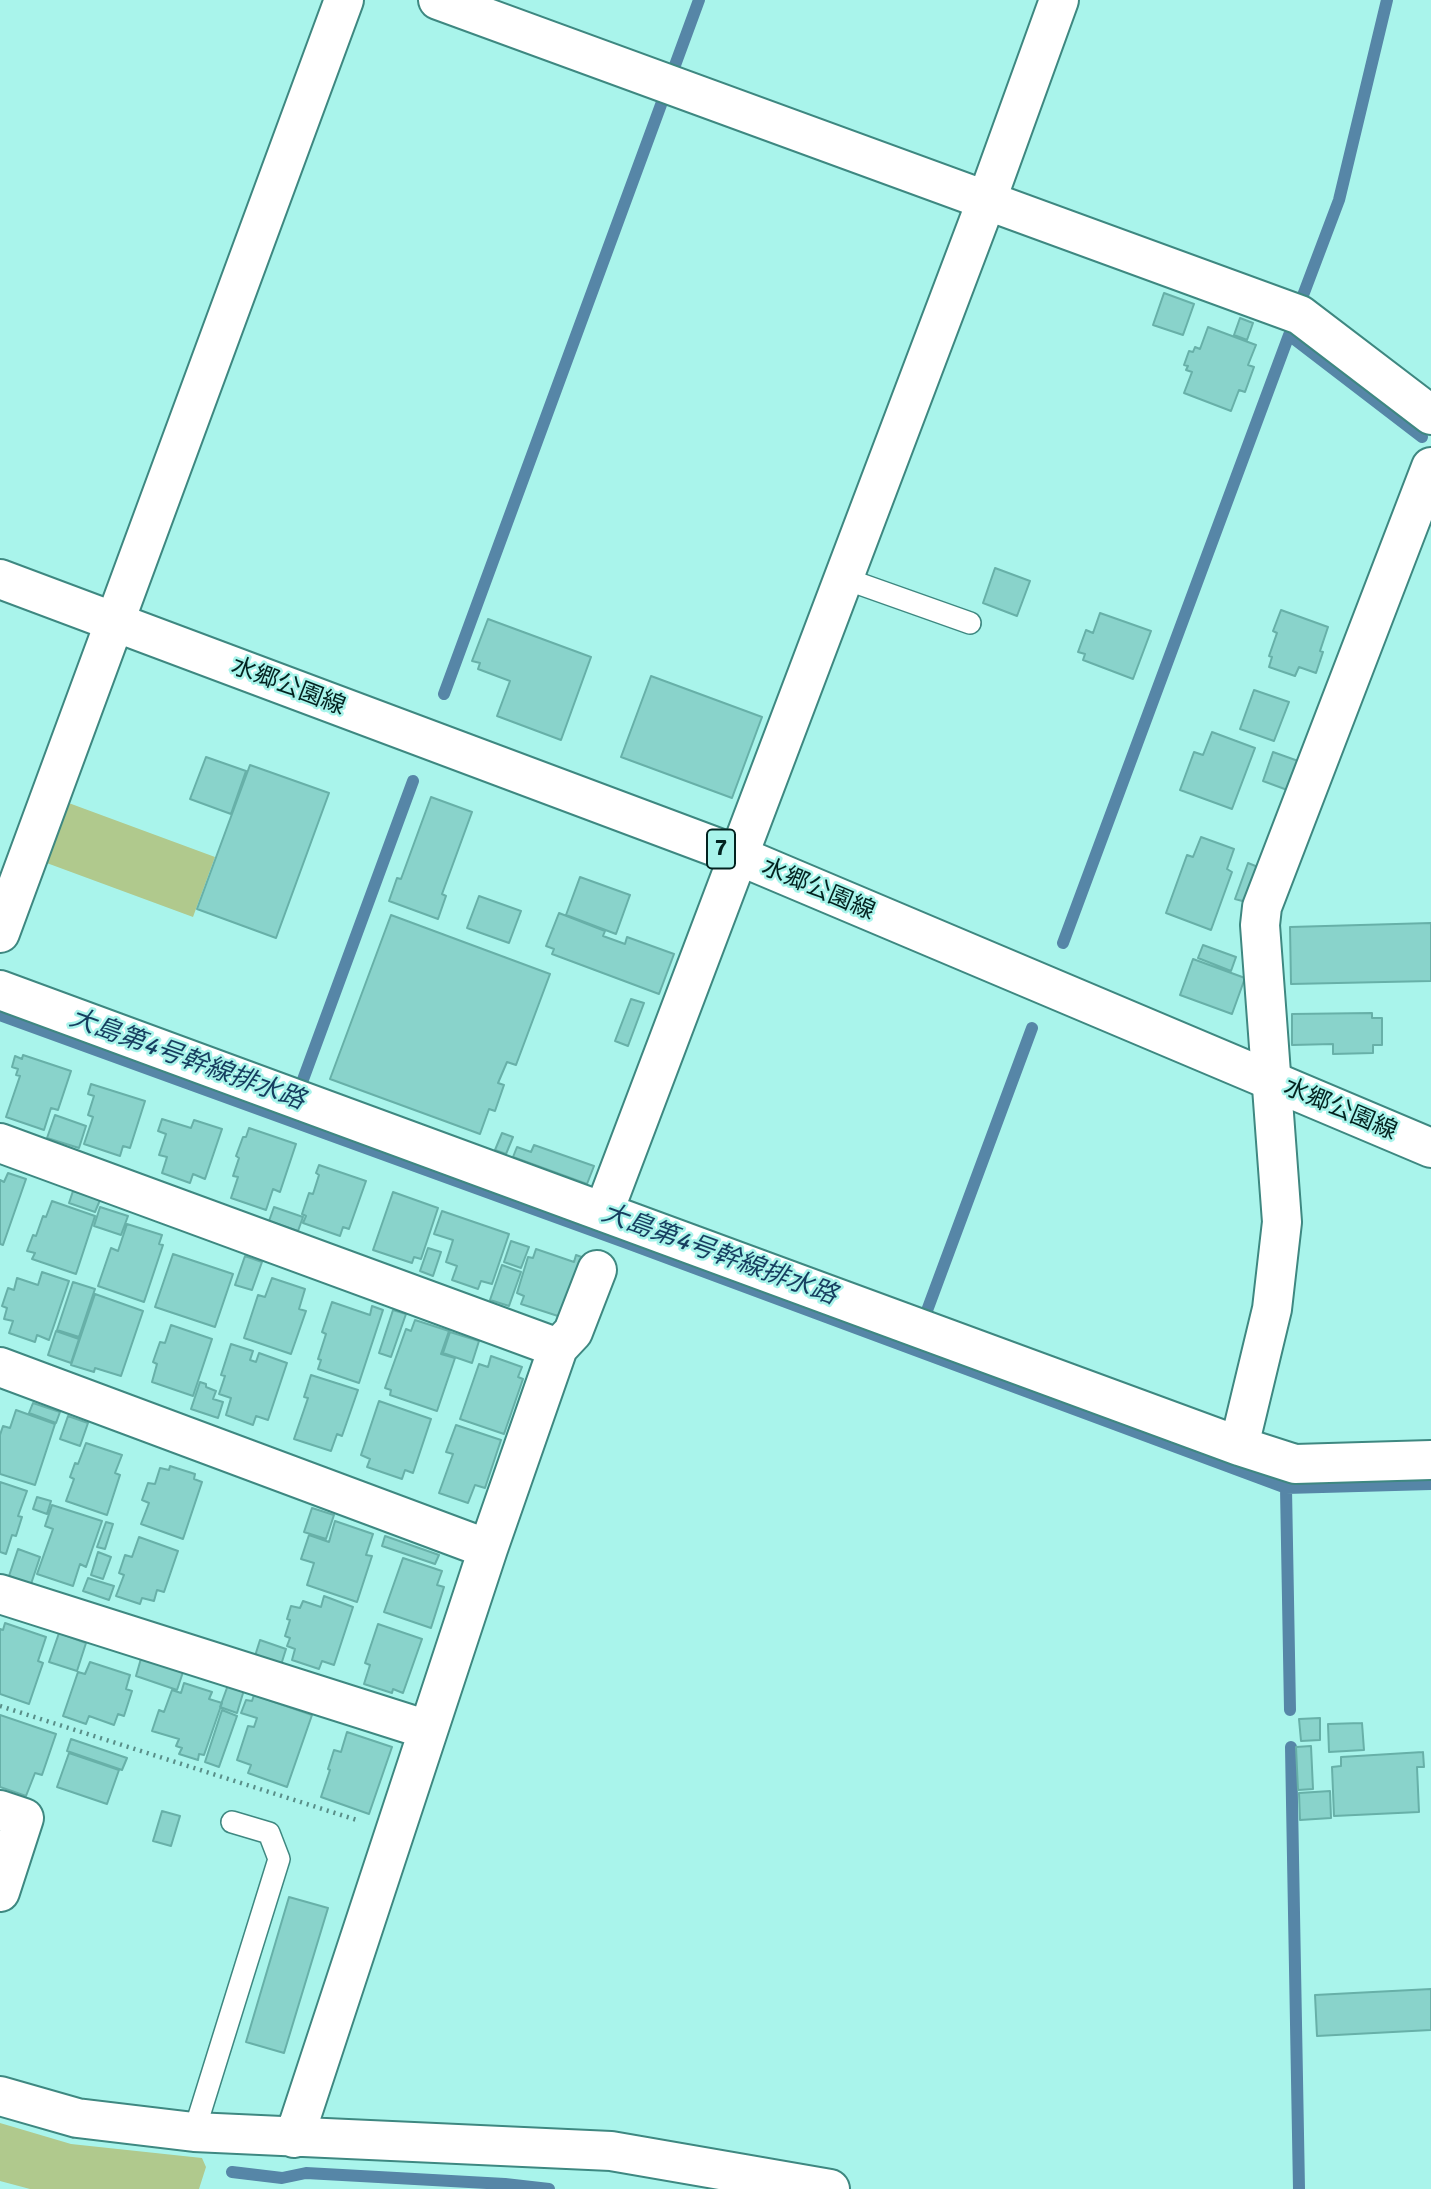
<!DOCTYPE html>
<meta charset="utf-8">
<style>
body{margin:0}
canvas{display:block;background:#a9f4eb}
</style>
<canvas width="1431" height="2189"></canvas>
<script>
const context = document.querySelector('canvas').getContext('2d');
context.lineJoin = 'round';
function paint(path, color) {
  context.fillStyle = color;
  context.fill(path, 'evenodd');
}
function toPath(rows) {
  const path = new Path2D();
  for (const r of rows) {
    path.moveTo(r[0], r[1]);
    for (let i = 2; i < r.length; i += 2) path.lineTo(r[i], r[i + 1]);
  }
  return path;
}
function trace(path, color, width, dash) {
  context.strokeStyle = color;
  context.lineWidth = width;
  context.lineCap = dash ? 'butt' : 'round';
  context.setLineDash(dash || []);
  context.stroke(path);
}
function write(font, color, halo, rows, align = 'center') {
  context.font = font + ' Signika,"Noto Sans JP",sans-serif';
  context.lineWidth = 5;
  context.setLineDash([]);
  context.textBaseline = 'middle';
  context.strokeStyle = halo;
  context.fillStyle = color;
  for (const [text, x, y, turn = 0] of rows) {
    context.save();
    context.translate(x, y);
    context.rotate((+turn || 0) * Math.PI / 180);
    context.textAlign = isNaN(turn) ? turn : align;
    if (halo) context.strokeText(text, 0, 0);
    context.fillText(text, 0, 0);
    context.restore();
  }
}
paint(toPath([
 [66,802,215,857,193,917,44,862],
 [0,2123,71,2144,202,2158,206,2167,199,2189,30,2189,0,2181]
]), '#b0c98d');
trace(toPath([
 [674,68,699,0],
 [1302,298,1339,200,1387,0],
 [444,694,662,102],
 [1063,943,1289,335,1422,437],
 [0,1015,630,1244,1286,1488,1431,1484],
 [301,1085,413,781],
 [925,1316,1032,1028],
 [1286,1488,1290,1710],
 [1291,1747,1299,2189],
 [232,2172,282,2178,306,2173,505,2184,549,2189]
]), '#5686a7', 12);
const building = toPath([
 [1164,293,1194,304,1183,335,1153,325,1164,293],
 [1240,318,1253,323,1247,340,1234,335,1240,318],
 [1208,327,1256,345,1248,365,1254,367,1245,392,1239,390,1231,411,1184,393,1192,372,1186,370,1188,366,1184,365,1189,351,1193,352,1195,347,1200,349,1208,327],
 [995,568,1030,581,1017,616,983,603,995,568],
 [1281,610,1328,627,1320,651,1323,652,1316,673,1299,667,1295,676,1269,667,1272,657,1269,656,1277,633,1273,631,1281,610],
 [1100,613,1151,631,1133,679,1083,660,1085,654,1078,652,1086,630,1093,633,1100,613],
 [488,619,591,657,561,740,497,716,510,681,478,669,480,663,472,661,488,619],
 [651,676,762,717,732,798,621,757,651,676],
 [1254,690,1289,702,1274,741,1240,729,1254,690],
 [1212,732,1255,748,1232,809,1180,790,1194,752,1203,755,1212,732],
 [1273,752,1301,762,1290,791,1263,781,1273,752],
 [206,757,246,771,231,814,190,799,206,757],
 [250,765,329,793,276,938,197,909,250,765],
 [431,797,472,812,442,894,446,896,438,919,389,901,397,878,401,879,431,797],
 [1201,837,1234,849,1227,869,1232,872,1211,930,1166,913,1187,855,1193,857,1201,837],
 [1248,863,1258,867,1246,902,1235,899,1248,863],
 [580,877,630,895,616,934,566,915,580,877],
 [479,896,521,911,509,943,467,928,479,896],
 [559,913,605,931,603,936,625,944,627,937,674,954,659,994,552,954,554,949,546,946,559,913],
 [391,915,550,974,516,1065,507,1062,498,1083,504,1085,495,1111,489,1109,480,1134,330,1079,391,915],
 [1431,923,1431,981,1291,984,1290,927,1431,923],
 [1203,945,1236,957,1231,971,1198,958,1203,945],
 [1193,959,1245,978,1232,1014,1180,995,1193,959],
 [631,999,644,1003,628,1046,615,1041,631,999],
 [1372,1013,1372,1018,1382,1018,1382,1045,1373,1045,1373,1053,1333,1054,1333,1044,1292,1045,1292,1014,1372,1013],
 [23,1055,71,1071,58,1110,51,1108,44,1130,6,1117,20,1076,16,1075,18,1069,12,1067,15,1056,22,1059,23,1055],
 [91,1084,145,1101,130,1148,123,1146,120,1156,84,1144,93,1117,88,1115,94,1096,88,1094,91,1084],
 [55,1115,86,1126,79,1148,47,1138,55,1115],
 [162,1119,191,1128,194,1120,222,1129,205,1179,193,1174,190,1183,162,1173,167,1157,159,1155,166,1134,158,1131,162,1119],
 [249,1128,296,1144,280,1192,273,1189,266,1210,231,1198,238,1177,233,1176,239,1158,236,1156,243,1137,246,1137,249,1128],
 [502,1133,513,1137,506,1154,495,1150,502,1133],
 [534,1145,594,1166,587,1184,513,1157,517,1147,531,1152,534,1145],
 [319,1165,366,1181,349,1229,343,1227,340,1236,303,1223,306,1216,302,1214,309,1193,313,1194,319,1175,316,1173,319,1165],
 [8,1173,26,1179,3,1245,0,1244,0,1180,4,1182,8,1173],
 [73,1191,100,1200,95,1212,69,1203,73,1191],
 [393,1192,438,1208,421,1259,414,1257,412,1263,373,1250,393,1192],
 [52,1201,95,1216,76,1274,32,1259,35,1253,27,1251,33,1235,36,1236,43,1216,46,1217,52,1201],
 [100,1207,128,1216,121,1235,94,1226,100,1207],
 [274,1207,303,1217,298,1231,269,1221,274,1207],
 [442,1211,509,1234,492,1284,481,1281,478,1289,452,1280,457,1266,446,1262,453,1240,434,1234,442,1211],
 [127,1224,162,1235,159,1244,163,1245,144,1302,98,1286,111,1248,118,1251,127,1224],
 [511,1241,529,1247,521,1268,504,1262,511,1241],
 [428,1248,441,1252,433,1276,420,1271,428,1248],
 [536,1249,574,1262,576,1255,590,1260,561,1317,521,1304,524,1296,517,1293,528,1257,533,1258,536,1249],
 [173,1254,233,1274,215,1327,155,1307,173,1254],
 [245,1256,262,1262,252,1290,235,1285,245,1256],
 [502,1265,521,1272,509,1306,490,1300,502,1265],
 [42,1272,69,1281,49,1340,37,1335,35,1342,9,1333,13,1321,4,1319,7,1308,2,1306,8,1288,14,1290,17,1278,38,1285,42,1272],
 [272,1278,305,1289,299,1309,306,1311,291,1354,244,1338,258,1295,265,1297,272,1278],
 [73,1282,95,1289,79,1337,57,1330,73,1282],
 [95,1294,143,1311,121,1376,95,1368,94,1372,71,1365,95,1294],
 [332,1302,370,1315,372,1306,383,1310,359,1383,318,1369,321,1360,318,1359,326,1334,322,1332,332,1302],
 [393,1310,406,1314,391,1357,379,1353,393,1310],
 [415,1320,449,1331,441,1354,455,1358,437,1411,390,1395,391,1390,385,1388,406,1329,411,1331,415,1320],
 [171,1325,212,1339,193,1396,152,1382,157,1364,153,1362,160,1342,165,1343,171,1325],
 [56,1331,79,1339,71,1363,48,1355,56,1331],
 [450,1332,479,1341,472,1363,443,1353,450,1332],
 [231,1344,253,1351,250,1360,256,1362,259,1353,287,1363,268,1420,256,1416,253,1425,226,1415,231,1398,219,1394,225,1376,221,1375,231,1344],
 [491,1356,522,1367,518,1377,523,1379,504,1434,460,1419,479,1364,488,1367,491,1356],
 [311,1375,358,1390,342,1436,337,1434,331,1451,294,1439,308,1398,304,1397,311,1375],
 [200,1382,206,1384,206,1387,216,1391,213,1399,223,1402,218,1418,191,1409,200,1382],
 [379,1401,431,1419,413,1473,405,1470,402,1479,367,1467,370,1459,361,1455,379,1401],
 [33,1403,60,1412,56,1423,29,1413,33,1403],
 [16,1410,55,1424,35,1485,0,1474,0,1435,3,1426,10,1428,16,1410],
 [68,1416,88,1423,80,1446,60,1439,68,1416],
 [456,1425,501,1440,485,1488,475,1485,468,1503,439,1493,453,1454,446,1452,456,1425],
 [86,1443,122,1455,115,1473,120,1475,107,1515,66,1501,74,1479,70,1477,75,1463,78,1464,86,1443],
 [170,1466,195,1474,194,1479,202,1482,183,1539,141,1524,149,1503,142,1500,148,1483,155,1484,160,1468,169,1470,170,1466],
 [0,1482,27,1491,18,1516,22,1517,16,1536,12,1535,6,1554,0,1552,0,1482],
 [37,1497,51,1501,47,1514,33,1509,37,1497],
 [52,1505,102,1521,86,1567,80,1564,73,1586,37,1574,53,1529,45,1526,52,1505],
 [312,1508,334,1515,326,1539,304,1532,312,1508],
 [335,1521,373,1534,366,1555,372,1556,357,1602,307,1585,314,1563,301,1559,309,1535,329,1542,335,1521],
 [106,1522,113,1524,105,1549,97,1547,106,1522],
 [385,1536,439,1555,435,1564,382,1546,385,1536],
 [139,1537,178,1551,164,1592,157,1590,154,1601,142,1598,140,1604,116,1596,124,1575,119,1573,125,1555,132,1557,139,1537],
 [18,1549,40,1557,31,1584,9,1576,18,1549],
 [98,1552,111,1557,103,1579,91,1575,98,1552],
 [403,1558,442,1571,437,1585,444,1587,431,1628,384,1612,403,1558],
 [88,1578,114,1586,109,1600,83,1591,88,1578],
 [324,1596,353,1607,334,1665,322,1661,319,1669,292,1660,295,1649,287,1646,290,1638,285,1636,290,1620,287,1619,291,1606,300,1608,303,1601,321,1607,324,1596],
 [5,1623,46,1637,38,1661,43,1663,29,1704,0,1694,0,1629,3,1630,5,1623],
 [378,1624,422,1639,403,1693,393,1689,392,1693,364,1684,370,1665,365,1663,378,1624],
 [59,1633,86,1643,77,1671,49,1662,59,1633],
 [260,1640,286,1649,281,1665,255,1656,260,1640],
 [142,1655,184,1669,177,1690,136,1676,142,1655],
 [90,1662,130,1675,126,1689,132,1691,124,1716,118,1714,114,1725,89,1716,86,1724,63,1716,78,1672,85,1674,90,1662],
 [184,1683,212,1692,209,1699,222,1703,204,1755,199,1754,198,1760,179,1754,182,1748,176,1746,179,1739,152,1731,159,1710,164,1712,172,1690,181,1693,184,1683],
 [228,1685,244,1690,237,1713,220,1707,228,1685],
 [254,1695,312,1715,287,1787,248,1773,251,1765,237,1760,248,1726,254,1727,257,1718,241,1713,246,1700,252,1701,254,1695],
 [222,1710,237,1716,219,1767,205,1762,222,1710],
 [0,1715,56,1734,42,1775,35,1773,26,1796,0,1787,0,1715],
 [1320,1718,1320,1740,1301,1741,1299,1719,1320,1718],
 [1362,1723,1364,1750,1329,1752,1328,1724,1362,1723],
 [347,1732,392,1747,369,1814,321,1797,330,1770,328,1769,334,1750,341,1752,347,1732],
 [71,1739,127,1758,122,1770,67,1751,71,1739],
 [1311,1746,1313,1789,1298,1790,1296,1747,1311,1746],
 [1423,1752,1424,1767,1417,1767,1419,1812,1334,1816,1332,1767,1341,1766,1341,1757,1423,1752],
 [69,1753,119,1770,107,1804,57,1787,69,1753],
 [1330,1791,1331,1818,1300,1820,1299,1793,1330,1791],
 [162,1811,180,1816,171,1846,153,1841,162,1811],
 [289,1897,328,1908,284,2053,246,2042,289,1897],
 [1431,1989,1431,2030,1317,2036,1315,1995,1431,1989]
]);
paint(building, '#89d3cb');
trace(building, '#67b0a8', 2);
const service = toPath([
 [843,578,970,623],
 [194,2132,279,1859,269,1833,232,1822]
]);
const minor = toPath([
 [438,0,1300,315,1431,415],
 [0,933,344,0],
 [0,990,1239,1446,1295,1464,1431,1460],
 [0,1143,558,1348],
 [604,1211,986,202,1059,0],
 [0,1367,488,1549],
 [1239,1446,1272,1309,1282,1222,1260,925,1262,907,1431,467],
 [0,1594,428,1730],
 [0,1810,24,1818,0,1892],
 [0,2096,77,2118,194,2132,611,2151,830,2189],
 [294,2138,488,1549,558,1348,573,1332,597,1270]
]);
const primary = toPath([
 [0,579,737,855,1431,1148]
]);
trace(service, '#3e8881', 24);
trace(minor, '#3e8881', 42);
trace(primary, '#3e8881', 42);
trace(toPath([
 [0,1706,360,1821]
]), '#588e88', 4.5, [2, 5]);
trace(service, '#fff', 21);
trace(minor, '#fff', 38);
trace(primary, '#fff', 38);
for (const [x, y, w] of [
 [721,849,28]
]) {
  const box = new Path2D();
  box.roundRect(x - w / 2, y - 19.5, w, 39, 5);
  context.fillStyle = '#a9f4eb';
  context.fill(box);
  trace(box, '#032320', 2);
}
write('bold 23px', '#032320', null, [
 ["7",721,849]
]);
write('24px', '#032320', '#a9f4eb', [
 ["水郷公園線",288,687,21],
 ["水郷公園線",818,890,23],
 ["水郷公園線",1340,1110,23]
]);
write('italic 26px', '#163e5f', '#a9f4eb', [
 ["大島第4号幹線排水路",187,1060,20],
 ["大島第4号幹線排水路",719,1255,20]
]);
</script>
